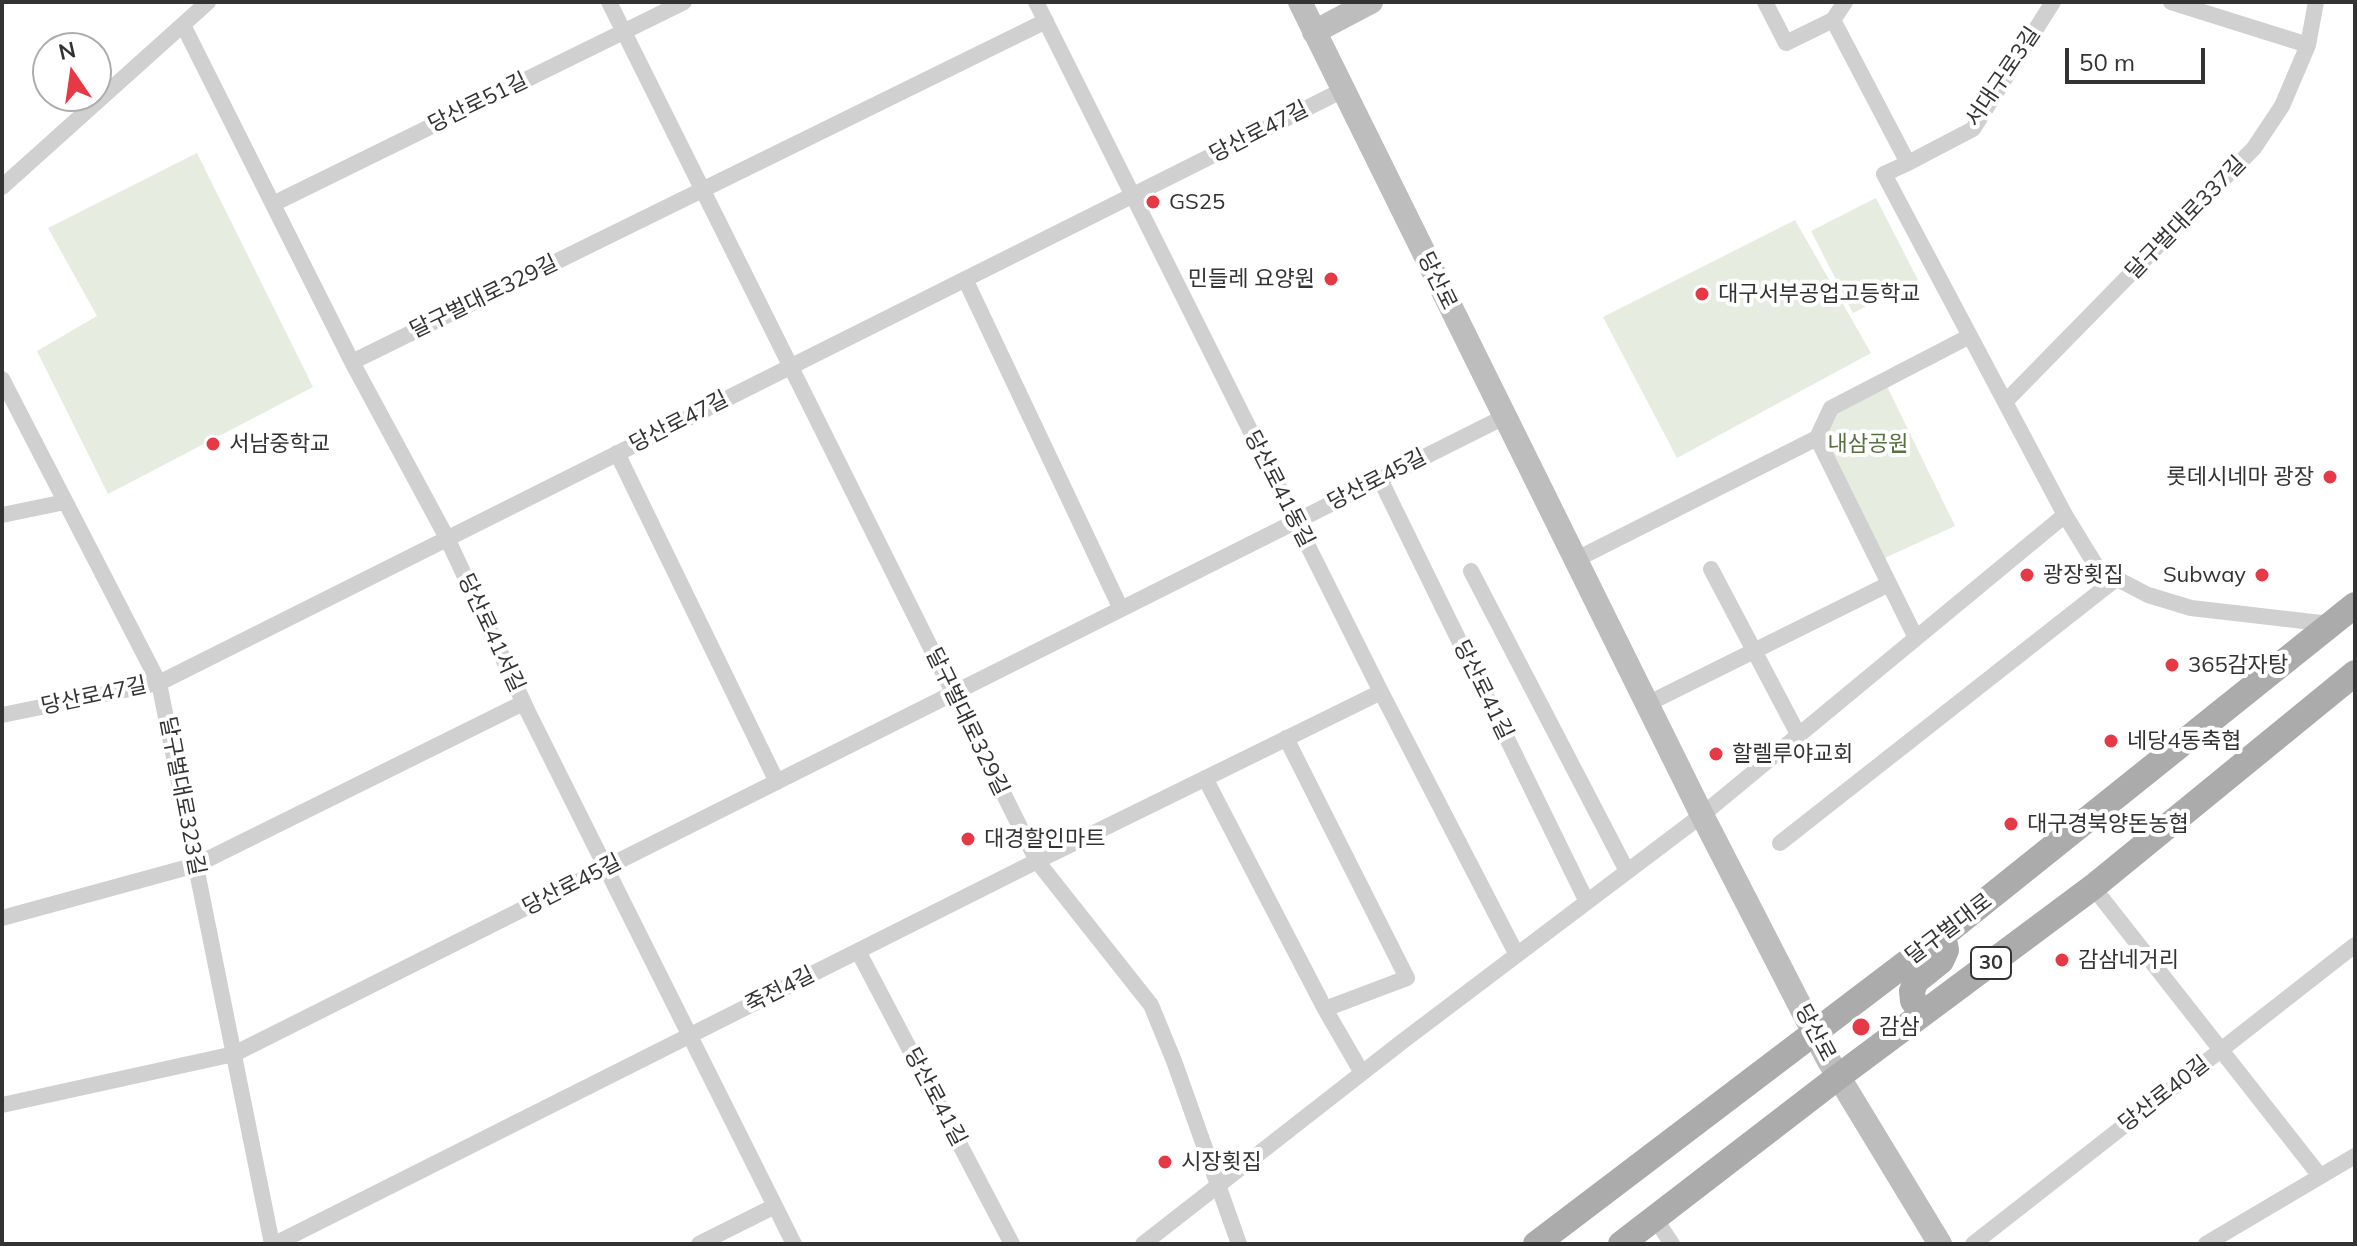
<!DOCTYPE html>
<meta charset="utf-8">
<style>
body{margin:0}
#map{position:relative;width:2357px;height:1246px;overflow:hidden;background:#fff;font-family:Mulish,sans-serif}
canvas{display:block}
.frame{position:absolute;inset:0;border:4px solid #333;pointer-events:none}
.north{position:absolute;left:32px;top:32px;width:80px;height:80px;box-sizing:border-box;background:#fff;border:2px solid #adadad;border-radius:50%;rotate:347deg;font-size:22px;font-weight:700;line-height:32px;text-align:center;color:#333}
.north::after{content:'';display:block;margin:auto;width:28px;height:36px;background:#e63946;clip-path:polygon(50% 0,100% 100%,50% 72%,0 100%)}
.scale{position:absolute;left:2065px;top:48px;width:140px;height:36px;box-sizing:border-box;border:4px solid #333;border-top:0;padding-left:10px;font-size:24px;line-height:28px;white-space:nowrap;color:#333;-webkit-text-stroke:6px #fff;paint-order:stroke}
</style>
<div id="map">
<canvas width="2357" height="1246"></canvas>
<div class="frame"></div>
<div class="north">N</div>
<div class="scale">50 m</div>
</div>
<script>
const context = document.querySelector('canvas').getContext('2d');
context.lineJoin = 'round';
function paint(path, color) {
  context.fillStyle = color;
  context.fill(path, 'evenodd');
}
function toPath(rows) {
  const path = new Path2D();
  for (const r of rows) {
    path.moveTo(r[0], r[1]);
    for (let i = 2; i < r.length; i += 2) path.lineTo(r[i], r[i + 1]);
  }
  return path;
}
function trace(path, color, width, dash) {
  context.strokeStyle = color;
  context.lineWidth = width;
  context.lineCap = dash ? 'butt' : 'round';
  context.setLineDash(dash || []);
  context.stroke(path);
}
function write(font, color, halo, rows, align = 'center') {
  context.font = font + ' Mulish,"Noto Sans KR",sans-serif';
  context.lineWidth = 8;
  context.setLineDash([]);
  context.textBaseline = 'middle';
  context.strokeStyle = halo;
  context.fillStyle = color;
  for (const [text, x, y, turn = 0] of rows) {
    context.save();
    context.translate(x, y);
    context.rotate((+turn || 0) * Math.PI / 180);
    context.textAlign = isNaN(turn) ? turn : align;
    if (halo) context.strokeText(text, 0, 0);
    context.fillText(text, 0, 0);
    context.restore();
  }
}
paint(toPath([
 [197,153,313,387,108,494,37,351,97,316,48,228],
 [1876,198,1918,280,1853,313,1811,231],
 [1795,220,1871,353,1677,458,1603,317],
 [1884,380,1955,526,1878,561,1817,438,1831,408]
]), '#e6ecdf');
trace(toPath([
 [609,2,1037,861,1151,1005,1174,1061,1239,1244],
 [1036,2,1381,692,1517,955],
 [1765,2,1786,43,1833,20],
 [2171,2,2308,45],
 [1833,20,1908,163,1884,174,2065,515,2098,569,2148,595,2191,608,2330,624],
 [1833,20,1845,2],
 [183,25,352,362,447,538,528,712,794,1244],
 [1908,163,1973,129,2053,2],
 [2,187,208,2],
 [273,204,684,2],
 [965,279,1121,609],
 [352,362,1046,21],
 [2,379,159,683,272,1244],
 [2005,402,2254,148,2282,106,2308,45,2316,2],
 [1817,438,1915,636],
 [617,453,777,782],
 [1380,479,1587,902],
 [2,515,65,502],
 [1575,560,1817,438,1831,408,1970,336],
 [1711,569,1798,734],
 [1471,571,1627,871],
 [1647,704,1889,584],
 [2,715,159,683,1343,90],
 [1286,738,1407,978,1325,1009],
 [1205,778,1325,1009,1362,1073],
 [1780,843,2116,579],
 [2093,887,2320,1176],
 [2,918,196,865,523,703],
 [858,951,1012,1244],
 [2,1105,234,1054,1504,417],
 [1654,1217,1672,1244],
 [275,1244,1037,861,1381,692],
 [699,1244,775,1206],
 [1143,1244,1403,1041,1702,815,2065,515],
 [1973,1244,2355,945],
 [2206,1244,2355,1156]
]), '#d0d0d0', 16);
trace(toPath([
 [1300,2,1702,815,1813,1031,1829,1061,1940,1244],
 [1314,32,1371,2]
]), '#bdbdbd', 24);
trace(toPath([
 [1923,1013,1913,1001,1912,991,1916,981,1941,961,1946,950,1943,935],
 [1536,1244,1943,935,2355,605],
 [1621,1244,1838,1077,2093,887,2355,673]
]), '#ababab', 26);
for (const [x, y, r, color] of [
 [1153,202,8,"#e63946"],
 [1331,279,8,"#e63946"],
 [1702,294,8,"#e63946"],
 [213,444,8,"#e63946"],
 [2330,477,8,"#e63946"],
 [2027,575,8,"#e63946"],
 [2262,575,8,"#e63946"],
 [2172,665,8,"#e63946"],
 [2111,741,8,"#e63946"],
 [1716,754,8,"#e63946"],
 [2011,824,8,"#e63946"],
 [968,839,8,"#e63946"],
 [2062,960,8,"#e63946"],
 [1861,1027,10,"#e63946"],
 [1165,1162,8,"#e63946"]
]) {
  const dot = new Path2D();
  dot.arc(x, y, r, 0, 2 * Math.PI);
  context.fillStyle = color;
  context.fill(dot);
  trace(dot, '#fff', 3);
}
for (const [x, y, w] of [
 [1991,963,40]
]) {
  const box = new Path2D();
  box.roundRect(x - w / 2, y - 16, w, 32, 6);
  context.fillStyle = '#fff';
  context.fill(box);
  trace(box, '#333', 2);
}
write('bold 20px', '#333', null, [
 ["30",1991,963]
]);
write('22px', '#333', '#fff', [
 ["서대구로3길",2003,77,-56],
 ["당산로51길",478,103,-26],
 ["당산로47길",1259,132,-27],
 ["달구벌대로337길",2186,218,-46],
 ["당산로",1437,281,64],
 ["달구벌대로329길",484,297,-26],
 ["당산로47길",679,422,-27],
 ["당산로45길",1377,480,-27],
 ["당산로41동길",1279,489,63],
 ["당산로41서길",491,633,65],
 ["당산로41길",1483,690,64],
 ["당산로47길",94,696,-12],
 ["달구벌대로329길",967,722,64],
 ["달구벌대로323길",182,796,79],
 ["당산로45길",572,885,-27],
 ["달구벌대로",1949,929,-37],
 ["죽전4길",780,990,-27],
 ["당산로",1815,1033,62],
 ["당산로40길",2164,1094,-38],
 ["당산로41길",935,1097,62]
]);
write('22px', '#333', '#fff', [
 ["GS25",1169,202],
 ["민들레 요양원",1315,279,"right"],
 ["대구서부공업고등학교",1718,294],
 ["서남중학교",229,444],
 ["롯데시네마 광장",2314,477,"right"],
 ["광장횟집",2043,575],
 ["Subway",2246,575,"right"],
 ["365감자탕",2188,665],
 ["네당4동축협",2127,741],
 ["할렐루야교회",1732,754],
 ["대구경북양돈농협",2027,824],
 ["대경할인마트",984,839],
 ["감삼네거리",2078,960],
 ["감삼",1879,1027],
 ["시장횟집",1181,1162]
], 'left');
write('22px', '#56703f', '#fff', [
 ["내삼공원",1868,444]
]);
</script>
